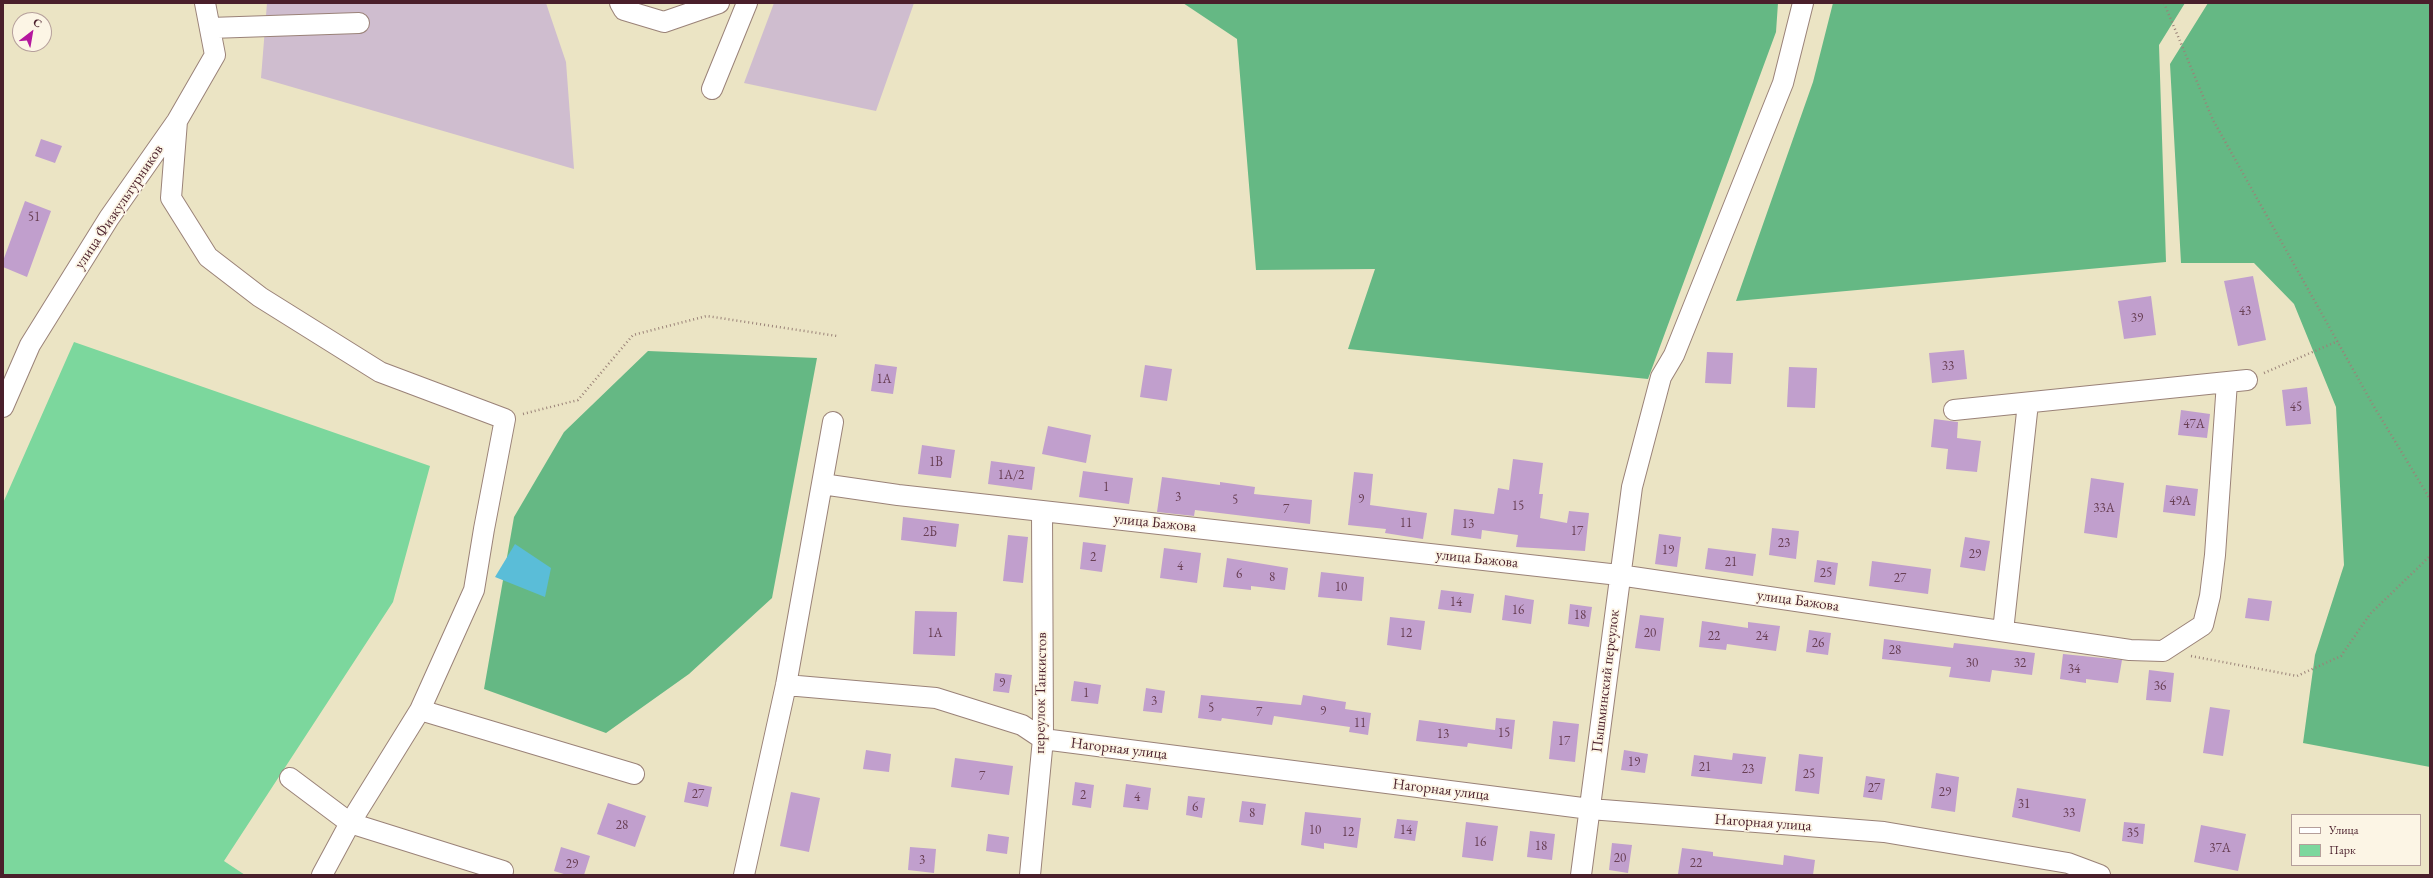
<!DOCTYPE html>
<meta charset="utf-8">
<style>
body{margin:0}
#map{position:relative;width:2433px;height:878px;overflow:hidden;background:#ebe4c4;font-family:"EB Garamond",serif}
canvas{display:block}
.frame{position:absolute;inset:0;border:4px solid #4a1f2b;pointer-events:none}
.legend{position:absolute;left:2291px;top:814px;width:130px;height:52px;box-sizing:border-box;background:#fcf5e5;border:1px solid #b59f9b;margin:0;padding:5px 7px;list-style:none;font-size:12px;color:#4a1f2b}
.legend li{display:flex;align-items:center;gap:8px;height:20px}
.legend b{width:20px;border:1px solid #b59f9b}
.north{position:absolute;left:12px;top:12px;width:40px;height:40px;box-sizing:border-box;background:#fcf5e5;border:1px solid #b59f9b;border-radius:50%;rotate:31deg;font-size:11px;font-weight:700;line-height:16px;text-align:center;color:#4a1f2b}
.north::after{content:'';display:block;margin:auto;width:14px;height:18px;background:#b5179e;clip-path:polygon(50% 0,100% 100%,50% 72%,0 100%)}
</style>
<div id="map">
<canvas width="2433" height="878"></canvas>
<div class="frame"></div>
<ul class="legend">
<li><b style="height:5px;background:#fff"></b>Улица</li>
<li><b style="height:11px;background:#7cd79d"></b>Парк</li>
</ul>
<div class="north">С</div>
</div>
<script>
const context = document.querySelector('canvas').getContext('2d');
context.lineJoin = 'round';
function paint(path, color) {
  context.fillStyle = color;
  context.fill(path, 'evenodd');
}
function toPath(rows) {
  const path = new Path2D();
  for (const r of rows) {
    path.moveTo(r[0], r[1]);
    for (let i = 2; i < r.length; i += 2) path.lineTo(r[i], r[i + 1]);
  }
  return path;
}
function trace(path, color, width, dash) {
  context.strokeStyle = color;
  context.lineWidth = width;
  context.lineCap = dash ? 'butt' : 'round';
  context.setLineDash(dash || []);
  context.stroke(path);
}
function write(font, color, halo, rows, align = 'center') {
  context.font = font + ' "EB Garamond",serif';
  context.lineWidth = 3.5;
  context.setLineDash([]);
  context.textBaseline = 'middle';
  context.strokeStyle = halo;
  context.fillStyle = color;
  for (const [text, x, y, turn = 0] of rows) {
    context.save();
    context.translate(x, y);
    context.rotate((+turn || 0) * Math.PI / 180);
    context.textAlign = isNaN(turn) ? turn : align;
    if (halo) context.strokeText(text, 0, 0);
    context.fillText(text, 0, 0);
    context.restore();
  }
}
paint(toPath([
 [267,3,546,3,566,62,574,169,261,78],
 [774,3,914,3,876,111,744,83]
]), '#cfbdcf');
paint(toPath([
 [74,342,430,466,393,602,224,861,245,875,3,875,3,503]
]), '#7cd79d');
paint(toPath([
 [1183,3,1778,3,1776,32,1648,379,1348,349,1375,269,1256,270,1237,39],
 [1833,3,2185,3,2159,45,2166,262,1736,301,1813,82],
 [2208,3,2430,3,2430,767,2303,743,2315,655,2344,565,2336,407,2294,304,2254,263,2181,263,2170,64],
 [648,351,817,358,772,598,689,674,606,733,484,689,514,517,564,432]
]), '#65b884');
paint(toPath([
 [515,544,551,568,545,597,495,577]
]), '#5abdd8');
paint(toPath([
 [41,139,62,146,55,163,35,156],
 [25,201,51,211,27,277,3,267,3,261],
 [2253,276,2266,340,2238,346,2224,281],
 [2151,296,2156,335,2124,339,2118,301],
 [1964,350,1967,379,1932,383,1929,353],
 [1707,352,1733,353,1731,384,1705,383],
 [875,364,897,367,893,394,871,391],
 [1145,365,1172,369,1167,401,1140,397],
 [1789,367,1817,368,1815,408,1787,407],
 [2307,387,2311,424,2286,426,2282,390],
 [2181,410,2210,414,2207,438,2178,435],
 [1934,419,1958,422,1957,438,1981,441,1977,472,1946,469,1948,449,1931,447],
 [1048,426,1091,435,1086,463,1042,454],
 [922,445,955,450,951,478,918,474],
 [1513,459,1543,463,1539,494,1543,494,1540,518,1567,523,1569,511,1589,513,1585,551,1516,547,1518,535,1482,530,1481,539,1451,535,1454,509,1494,514,1498,488,1509,490],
 [991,461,1035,467,1032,490,988,484],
 [1083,471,1133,478,1129,504,1079,497],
 [1354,472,1373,474,1370,505,1427,513,1423,539,1385,533,1386,529,1348,525],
 [1162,477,1220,485,1220,482,1255,487,1254,494,1312,500,1310,524,1195,510,1194,516,1157,512],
 [2091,478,2124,483,2117,538,2084,533],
 [2166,485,2198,489,2195,516,2163,512],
 [903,517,959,524,956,547,901,540],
 [1772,528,1799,531,1796,559,1769,555],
 [1659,534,1681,537,1677,567,1655,564],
 [1008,535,1028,537,1023,583,1003,581],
 [1965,537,1990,541,1985,571,1960,567],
 [1083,542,1106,545,1102,572,1080,569],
 [1164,548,1201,553,1197,583,1160,578],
 [1708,548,1756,554,1753,576,1705,569],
 [1227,558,1288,568,1285,590,1251,586,1251,590,1223,587],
 [1817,560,1838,563,1835,585,1814,582],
 [1872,561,1931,569,1928,594,1869,586],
 [1321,572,1364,577,1362,601,1318,597],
 [1441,590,1474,594,1471,613,1438,609],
 [1505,595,1534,600,1531,624,1502,620],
 [2248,598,2272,601,2269,621,2245,618],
 [1570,604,1592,607,1589,627,1568,624],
 [915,611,957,612,955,656,913,654],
 [1640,615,1664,618,1660,651,1635,648],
 [1390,617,1425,621,1421,650,1387,645],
 [1702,621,1748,628,1748,622,1780,626,1776,651,1727,644,1726,650,1699,647],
 [1809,630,1831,633,1828,655,1806,652],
 [1884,639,1953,648,1954,643,2035,653,2032,675,1992,670,1990,682,1949,677,1951,667,1882,659],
 [2063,654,2122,660,2118,683,2086,679,2086,683,2060,679],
 [2149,670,2174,673,2171,702,2146,700],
 [995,673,1012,675,1009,693,993,691],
 [1074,681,1101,685,1098,704,1071,701],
 [1146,688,1165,691,1162,713,1143,711],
 [1201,695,1301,705,1303,695,1346,702,1345,709,1371,713,1368,735,1349,732,1350,727,1274,716,1272,725,1222,718,1221,721,1198,718],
 [2210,707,2230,710,2223,756,2203,753],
 [1496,718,1515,720,1512,749,1468,743,1467,747,1416,741,1419,720,1495,730],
 [1553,721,1579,724,1575,762,1549,759],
 [866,750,891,754,889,772,863,769],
 [1624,750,1648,754,1645,773,1621,770],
 [1733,753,1766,757,1762,784,1691,776,1694,755,1732,760],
 [1799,754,1823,757,1819,794,1795,791],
 [955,758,1013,766,1009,795,951,787],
 [1936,773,1959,777,1955,812,1931,808],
 [1866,776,1885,779,1882,800,1863,797],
 [688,782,712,787,708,807,684,802],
 [1075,782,1094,785,1091,808,1072,805],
 [1126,784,1151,788,1148,810,1123,807],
 [2017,788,2086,799,2080,832,2012,817],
 [791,792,820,798,809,852,780,846],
 [1188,796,1205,798,1202,818,1186,815],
 [1242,801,1266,804,1263,825,1239,822],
 [608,803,646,816,635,847,597,834],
 [1305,812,1361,818,1357,848,1324,843,1324,849,1301,845],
 [1397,819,1418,821,1415,841,1394,838],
 [1466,822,1498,826,1493,861,1462,857],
 [2124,822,2145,824,2143,844,2122,841],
 [2201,825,2246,834,2238,871,2194,862],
 [1530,831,1555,834,1552,860,1527,857],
 [988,834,1009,837,1007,854,986,851],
 [1612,843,1632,845,1628,873,1609,870],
 [561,847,590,856,584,875,567,875,554,871],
 [910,847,936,849,934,873,908,870],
 [1682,848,1713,852,1713,856,1783,865,1784,855,1815,860,1813,875,1678,874]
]), '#c19fcd');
const minor = toPath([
 [620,3,624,10,664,22,719,3],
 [210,28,359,23],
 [712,89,747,3],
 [177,121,171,198,208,257,260,297,380,372,505,419,484,529,474,590,420,710,350,823,322,875],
 [3,407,30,345,109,218,177,121,215,55,205,3],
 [1954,410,2247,380],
 [822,484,898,495,1619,575,2130,650,2163,651,2203,625,2210,596,2215,555,2227,382],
 [2003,631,2028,403],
 [786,685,936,698,1022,725,1043,739,1590,809,1884,832,2068,863,2100,875],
 [420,710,634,774],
 [290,778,350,823,503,871],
 [744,875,786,685,833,422],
 [1030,875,1043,739,1042,511],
 [1581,875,1632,487,1661,377,1674,355,1783,83,1803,3]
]);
trace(minor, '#9a8278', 22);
trace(toPath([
 [2164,3,2213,120,2373,405,2430,499],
 [2264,373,2338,341],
 [523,414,578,400,633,335,707,316,837,336],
 [2191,656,2297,676,2341,656,2370,614,2430,556]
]), '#9a8278', 2.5, [1, 3]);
trace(minor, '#fff', 20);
write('13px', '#683f54', null, [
 ["51",34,217],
 ["43",2245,311],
 ["39",2137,318],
 ["33",1948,366],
 ["1А",884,379],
 ["45",2296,407],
 ["47А",2194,424],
 ["1В",936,462],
 ["1А/2",1011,475],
 ["1",1106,487],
 ["3",1178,497],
 ["9",1361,499],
 ["5",1235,500],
 ["49А",2180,501],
 ["15",1518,506],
 ["33А",2104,508],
 ["7",1286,509],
 ["11",1406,523],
 ["13",1468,524],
 ["17",1577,531],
 ["2Б",930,532],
 ["23",1784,543],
 ["19",1668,550],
 ["29",1975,554],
 ["2",1093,557],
 ["21",1731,562],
 ["4",1180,566],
 ["25",1826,573],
 ["6",1239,574],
 ["8",1272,577],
 ["27",1900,578],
 ["10",1341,587],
 ["14",1456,602],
 ["16",1518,610],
 ["18",1580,615],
 ["1А",935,633],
 ["12",1406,633],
 ["20",1650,633],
 ["22",1714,636],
 ["24",1762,636],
 ["26",1818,643],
 ["28",1895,650],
 ["30",1972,663],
 ["32",2020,663],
 ["34",2074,669],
 ["9",1002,683],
 ["36",2160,686],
 ["1",1086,693],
 ["3",1154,701],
 ["5",1211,708],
 ["9",1323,711],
 ["7",1259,712],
 ["11",1360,723],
 ["15",1504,733],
 ["13",1443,734],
 ["17",1564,741],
 ["19",1634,762],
 ["21",1705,767],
 ["23",1748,769],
 ["25",1809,774],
 ["7",982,776],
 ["27",1874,788],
 ["29",1945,792],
 ["27",698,794],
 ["2",1083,795],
 ["4",1137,797],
 ["31",2024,804],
 ["6",1195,807],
 ["8",1252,813],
 ["33",2069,813],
 ["28",622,825],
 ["10",1315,830],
 ["14",1406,830],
 ["12",1348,832],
 ["35",2133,833],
 ["16",1480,842],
 ["18",1541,846],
 ["37А",2220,848],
 ["20",1620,858],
 ["3",922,860],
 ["22",1696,863],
 ["29",572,864]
]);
write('15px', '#4a1f2b', '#fcf5e5', [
 ["улица Физкультурников",119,207,-56],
 ["улица Бажова",1155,523,6],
 ["улица Бажова",1477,559,6],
 ["улица Бажова",1798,601,8],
 ["Пышминский переулок",1606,681,-83],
 ["переулок Танкистов",1041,693,-89],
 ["Нагорная улица",1119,749,7],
 ["Нагорная улица",1441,790,7],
 ["Нагорная улица",1763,823,4]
]);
</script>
